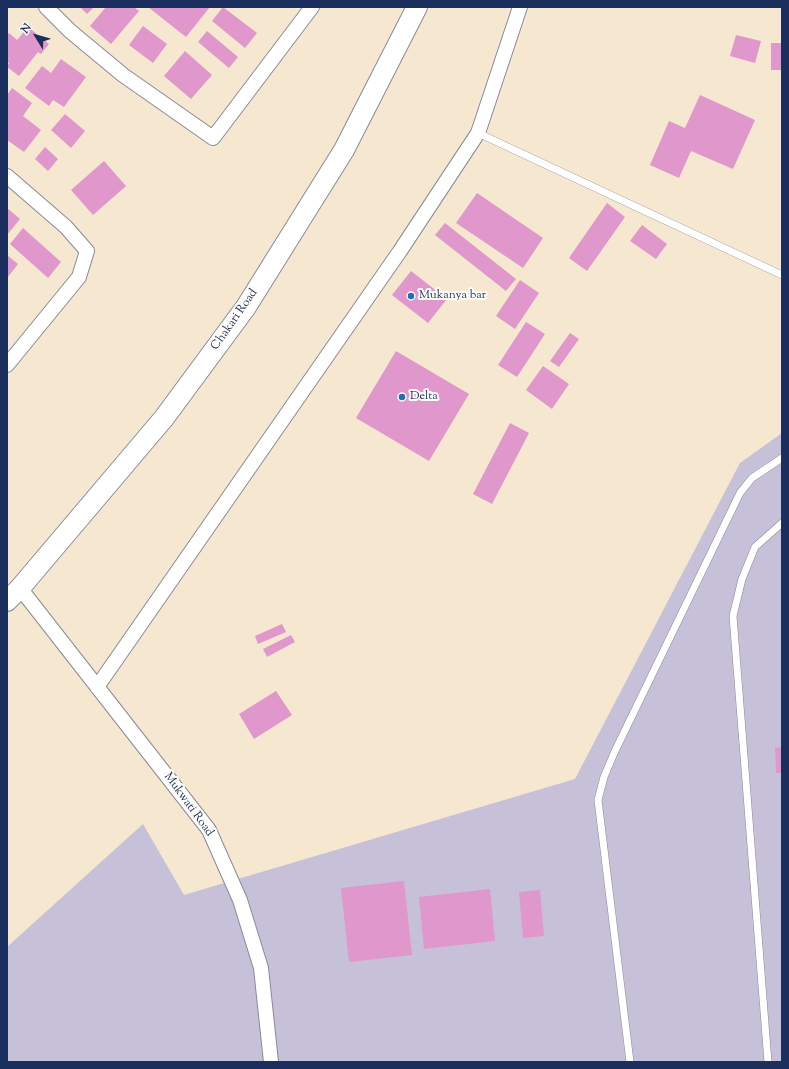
<!DOCTYPE html>
<style>
body{margin:0}
#map{position:relative;width:789px;height:1069px;overflow:hidden;background:#f5e7d0;font-family:"Sorts Mill Goudy",serif}
canvas{display:block}
.frame{position:absolute;inset:0;border:8px solid #1b2f5e;pointer-events:none}
.north{position:absolute;left:16px;top:16px;width:40px;height:40px;-webkit-text-stroke:3px #fdfcf7;paint-order:stroke;rotate:307deg;font-size:11px;font-weight:700;line-height:16px;text-align:center;color:#1b2f5e}
.north::after{content:'';display:block;margin:auto;width:14px;height:18px;background:#1b2f5e;clip-path:polygon(50% 0,100% 100%,50% 72%,0 100%)}
</style>
<div id="map">
<canvas width="789" height="1069"></canvas>
<div class="frame"></div>
<div class="north">N</div>
</div>
<script>
const context = document.querySelector('canvas').getContext('2d');
context.lineJoin = 'round';
function paint(path, color) {
  context.fillStyle = color;
  context.fill(path, 'evenodd');
}
function toPath(rows) {
  const path = new Path2D();
  for (const r of rows) {
    path.moveTo(r[0], r[1]);
    for (let i = 2; i < r.length; i += 2) path.lineTo(r[i], r[i + 1]);
  }
  return path;
}
function trace(path, color, width, dash) {
  context.strokeStyle = color;
  context.lineWidth = width;
  context.lineCap = dash ? 'butt' : 'round';
  context.setLineDash(dash || []);
  context.stroke(path);
}
function write(font, color, halo, rows, align = 'center') {
  context.font = font + ' "Sorts Mill Goudy",serif';
  context.lineWidth = 4;
  context.setLineDash([]);
  context.textBaseline = 'middle';
  context.strokeStyle = halo;
  context.fillStyle = color;
  for (const [text, x, y, turn = 0] of rows) {
    context.save();
    context.translate(x, y);
    context.rotate((+turn || 0) * Math.PI / 180);
    context.textAlign = isNaN(turn) ? turn : align;
    if (halo) context.strokeText(text, 0, 0);
    context.fillText(text, 0, 0);
    context.restore();
  }
}
paint(toPath([
 [782,433,782,1062,7,1062,7,947,143,824,184,895,575,779,740,463]
]), '#c7c0d9');
paint(toPath([
 [80,7,94,7,87,14],
 [106,7,134,7,139,11,111,44,90,26],
 [148,7,210,7,186,37],
 [223,7,257,33,245,48,212,21],
 [143,26,167,44,153,63,129,45],
 [28,27,49,44,41,54,38,52,19,76,7,67,9,63,7,61,7,35,9,33,17,40],
 [207,31,238,57,229,68,198,42],
 [736,35,761,41,755,63,730,56],
 [771,43,782,43,782,70,771,70],
 [185,51,212,75,191,99,164,76],
 [61,59,86,77,64,107,53,100,49,106,25,88,42,66,51,73],
 [12,88,32,103,23,116,41,130,24,152,7,140,7,95],
 [700,95,755,120,733,169,691,151,679,178,650,165,669,121,685,128],
 [65,114,85,131,71,148,51,130],
 [45,147,58,159,48,171,35,159],
 [104,161,126,186,93,215,71,190],
 [477,193,543,238,523,268,456,223],
 [607,203,625,217,587,271,569,258],
 [7,208,20,219,7,235],
 [445,223,516,279,506,291,435,235],
 [642,225,667,244,656,259,630,241],
 [23,228,61,262,48,278,10,244],
 [7,255,18,264,7,278],
 [411,271,447,299,428,323,392,295],
 [520,280,539,293,515,329,496,316],
 [526,322,545,334,517,377,498,365],
 [570,333,579,339,559,367,550,361],
 [396,351,469,394,429,461,356,418],
 [543,366,569,384,552,409,526,390],
 [510,423,529,433,492,504,473,494],
 [282,624,286,632,258,644,255,636],
 [291,635,295,642,267,657,263,649],
 [276,691,292,715,254,739,239,714],
 [782,747,782,773,776,773,775,748],
 [404,881,412,955,349,962,341,888],
 [490,889,495,941,424,949,419,897],
 [540,890,544,936,523,938,519,892]
]), '#e097cb');
const service = toPath([
 [478,133,782,275],
 [630,1062,598,800,604,777,615,751,740,493,752,478,782,458],
 [768,1062,733,616,742,579,755,547,782,523]
]);
const minor = toPath([
 [46,7,70,31,123,75,213,138,312,7],
 [7,176,66,227,87,251,79,277,7,365],
 [20,588,209,830,240,900,261,968,271,1062],
 [97,687,400,251,478,133,520,7]
]);
const secondary = toPath([
 [7,601,20,588,164,418,246,307,344,150,417,7]
]);
trace(service, '#888b97', 8);
trace(minor, '#888b97', 16);
trace(secondary, '#888b97', 22);
trace(service, '#fff', 7);
trace(minor, '#fff', 14);
trace(secondary, '#fff', 20);
for (const [x, y, r, color] of [
 [411,296,4,"#1f6fb2"],
 [402,397,4,"#1f6fb2"]
]) {
  const dot = new Path2D();
  dot.arc(x, y, r, 0, 2 * Math.PI);
  context.fillStyle = color;
  context.fill(dot);
  trace(dot, '#fdfcf7', 1.5);
}
write('12px', '#1b2f5e', '#fdfcf7', [
 ["Mukanya bar",419,296],
 ["Delta",410,397]
], 'left');
write('12px', '#1b2f5e', '#fdfcf7', [
 ["Chakari Road",235,320,-55],
 ["Mukwati Road",188,805,54]
]);
</script>
